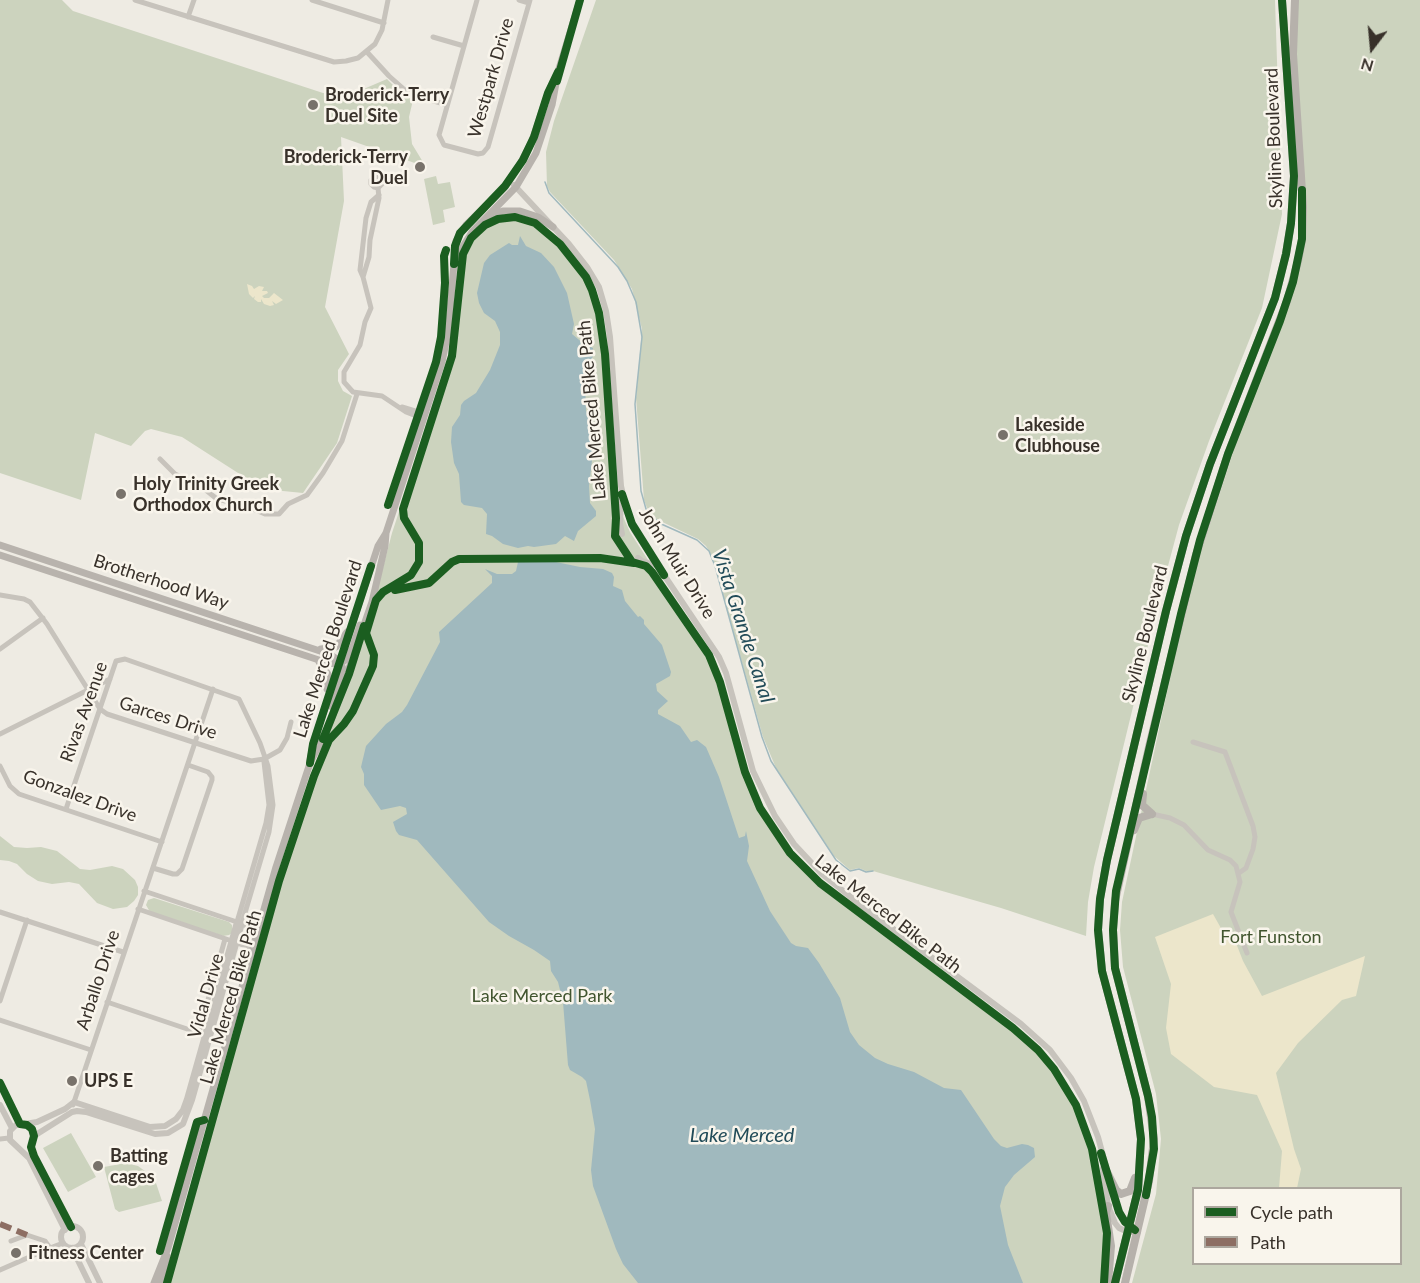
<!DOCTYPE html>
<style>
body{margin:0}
#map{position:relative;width:1420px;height:1283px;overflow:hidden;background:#eeebe3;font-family:Lato,sans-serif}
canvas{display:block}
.legend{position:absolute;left:1192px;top:1187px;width:210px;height:78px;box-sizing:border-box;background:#f9f5ec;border:2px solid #aca79e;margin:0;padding:8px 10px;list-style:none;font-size:18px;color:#38312a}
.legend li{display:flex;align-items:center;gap:12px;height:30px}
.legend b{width:30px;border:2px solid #aca79e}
.north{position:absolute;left:1342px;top:18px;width:60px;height:60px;-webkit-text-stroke:4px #f9f5ec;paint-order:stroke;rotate:196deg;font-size:16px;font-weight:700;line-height:24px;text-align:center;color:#38312a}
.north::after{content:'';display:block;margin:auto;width:21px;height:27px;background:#38312a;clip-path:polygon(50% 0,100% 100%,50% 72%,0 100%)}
</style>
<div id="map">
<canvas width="1420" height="1283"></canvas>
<ul class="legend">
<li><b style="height:8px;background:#1b5e20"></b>Cycle path</li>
<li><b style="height:8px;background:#8d6e63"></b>Path</li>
</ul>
<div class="north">N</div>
</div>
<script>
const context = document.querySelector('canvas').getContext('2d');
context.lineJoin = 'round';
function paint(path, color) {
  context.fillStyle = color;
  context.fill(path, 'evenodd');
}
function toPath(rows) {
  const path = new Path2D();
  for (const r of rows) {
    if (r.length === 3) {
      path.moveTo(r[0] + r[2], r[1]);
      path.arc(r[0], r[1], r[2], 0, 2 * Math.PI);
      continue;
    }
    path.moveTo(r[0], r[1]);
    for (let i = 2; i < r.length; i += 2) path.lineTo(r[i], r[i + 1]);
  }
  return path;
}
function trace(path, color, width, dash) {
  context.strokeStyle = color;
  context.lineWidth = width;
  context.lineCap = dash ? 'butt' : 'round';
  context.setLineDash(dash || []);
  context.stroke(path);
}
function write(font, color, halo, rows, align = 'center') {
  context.font = font + ' Lato,sans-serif';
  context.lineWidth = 5;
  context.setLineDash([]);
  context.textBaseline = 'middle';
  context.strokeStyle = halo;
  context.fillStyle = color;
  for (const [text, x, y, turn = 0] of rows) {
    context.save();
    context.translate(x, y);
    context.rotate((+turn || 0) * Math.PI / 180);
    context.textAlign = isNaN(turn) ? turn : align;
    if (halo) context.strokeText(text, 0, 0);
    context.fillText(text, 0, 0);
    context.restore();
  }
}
paint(toPath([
 [0,0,62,0,73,11,323,93,347,94,359,91,387,79,397,89,413,100,409,117,412,144,426,167,341,137,344,201,325,307,349,354,338,370,338,381,343,391,352,396,337,443,303,493,263,489,182,437,151,429,145,431,131,446,95,433,81,500,0,473],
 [596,0,1275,0,1282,214,1262,308,1209,441,1179,525,1161,592,1094,867,1088,902,1086,936,1001,908,873,871,866,871,859,868,850,870,834,856,776,768,763,737,712,556,706,546,698,539,656,519,647,508,644,500,636,398,642,329,632,289,614,260,550,192,547,186,546,152,554,121],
 [1295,0,1420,0,1420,1283,1132,1283,1156,1194,1161,1139,1156,1094,1123,967,1120,930,1122,902,1171,673,1200,555,1237,440,1280,321,1303,228,1293,54],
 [1194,1188,1400,1188,1400,1264,1194,1264],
 [436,176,438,184,450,182,455,207,443,210,445,222,433,225,424,179],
 [510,215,528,218,543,226,560,242,582,270,593,290,600,312,606,346,615,487,620,510,630,532,717,667,747,773,765,812,789,848,818,879,1021,1031,1045,1055,1061,1074,1082,1111,1096,1159,1109,1233,1106,1283,165,1283,277,881,311,780,350,675,375,598,392,533,446,369,453,340,462,254,464,248,479,228,498,218],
 [0,836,14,847,27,848,41,847,57,851,80,869,90,870,112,866,123,869,135,880,138,887,138,895,134,901,127,907,113,909,97,903,79,884,69,882,52,884,38,881,27,874,17,864,9,861,0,860],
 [154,898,229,922,232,925,232,933,229,935,223,936,150,912,146,905,148,900],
 [71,1133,96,1177,68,1192,43,1148],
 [126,1163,138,1166,149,1174,156,1183,162,1201,119,1212,115,1209,104,1167]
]), '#ccd3be');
paint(toPath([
 [247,284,252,286,254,289,259,286,264,287,262,291,267,291,268,293,262,296,264,298,269,298,274,293,283,300,276,304,272,301,274,305,270,306,264,304,261,299,261,302,258,302,254,299,255,296,253,298,249,294],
 [1213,914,1222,930,1236,943,1243,961,1262,996,1365,956,1356,996,1342,1000,1298,1043,1276,1073,1294,1149,1301,1169,1297,1188,1279,1188,1282,1151,1257,1095,1214,1087,1171,1054,1166,1028,1171,984,1155,937]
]), '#ece6cb');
paint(toPath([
 [520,236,526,246,541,253,554,267,567,293,574,324,572,334,584,344,593,348,593,356,589,365,585,381,586,411,591,418,592,427,589,436,593,452,589,486,590,503,596,511,596,516,578,531,574,541,565,536,556,544,534,547,528,546,518,548,503,544,492,536,486,534,487,514,482,508,464,505,461,502,459,474,454,463,451,442,452,427,460,415,461,405,464,401,476,393,490,370,500,345,500,332,495,321,484,313,479,303,477,293,484,263,490,255,509,243,512,245,518,245],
 [518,562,556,562,580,567,603,569,612,573,614,577,613,586,622,590,625,601,638,617,640,616,644,620,644,624,662,645,671,672,670,676,656,684,657,691,668,701,658,710,658,714,680,726,691,742,697,740,706,747,719,777,739,838,745,836,746,831,749,846,747,861,770,911,791,943,796,946,808,948,819,963,840,998,850,1032,859,1045,875,1058,888,1064,914,1072,944,1088,961,1090,994,1139,1001,1146,1007,1148,1022,1144,1028,1145,1034,1148,1035,1157,1014,1175,1005,1187,1000,1206,1008,1245,1023,1283,638,1283,623,1264,616,1249,593,1186,591,1170,595,1129,590,1100,586,1081,582,1077,570,1070,568,1065,563,1002,558,982,551,971,550,961,534,950,509,936,489,922,417,840,399,835,396,831,393,822,407,814,406,808,400,806,381,810,364,785,364,774,361,767,366,746,386,724,402,712,407,705,440,642,439,632,492,583,492,576,485,569,497,574,512,574,516,571]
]), '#a0b9be');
trace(toPath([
 [545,182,549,193,618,267,627,281,636,302,642,337,635,404,641,491,646,509,659,523,697,540,709,551,715,566,762,737,771,761,836,860,850,871,859,869,866,872,873,871]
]), '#a0b9be', 1.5);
trace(toPath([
 [135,0,334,62,346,61,358,58,375,44,382,30,388,0],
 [312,0,384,23],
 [477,0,439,135,444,145,478,154,483,153,488,147,530,0],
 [519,0,529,3],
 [188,17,194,0],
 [433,37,464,46],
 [367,52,389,76,406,91,418,96,447,105],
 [378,188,374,187,371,184,371,180,375,177,381,178,383,183,378,188,379,198,370,240,369,257,363,277,371,308,365,322,360,345,344,372,344,382,353,392,382,396,406,412,424,419],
 [363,277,360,270,366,218,371,202,379,195],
 [402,407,425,414],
 [160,459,175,474,202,487,217,499,246,506,265,514,279,514,288,504,307,495,323,473,342,441,357,394],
 [0,595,24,599,30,602,47,624,100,709,107,714,251,761,264,759,280,750,287,738,291,722],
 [0,649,43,618],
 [0,734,110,679],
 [1193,742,1225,752,1253,826,1255,837,1253,849,1246,868,1239,873],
 [0,766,10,786,19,794,162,842],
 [66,809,116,661,125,659,239,699,260,743,268,766,273,805,269,832,242,923],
 [1152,814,1170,818,1184,825,1208,850,1230,860,1236,866,1240,882,1231,912,1247,953],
 [153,868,173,874,177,874,182,869,212,780,212,777,208,772,188,765],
 [144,891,237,922,266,823,269,805,264,762],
 [138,909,232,941],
 [0,912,123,952],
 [0,1001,27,920],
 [107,1002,205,1035],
 [0,1020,91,1050],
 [199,1032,225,939],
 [73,1105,213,689],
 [0,1139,9,1138],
 [11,1241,27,1235,45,1241,50,1248,63,1243],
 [0,1270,50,1248]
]), '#c7c3bc', 5);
trace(toPath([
 [514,185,569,244,587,267,599,287,606,311,610,337,621,486,627,512,634,530,650,554,719,657,726,673,753,771,775,816,794,844,822,874,857,902,1021,1024,1050,1050,1071,1078,1084,1101,1098,1137,1117,1207,1125,1222,1138,1232],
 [621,500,620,523,622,534],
 [638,558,642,561,658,566],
 [233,941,253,948],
 [0,1083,20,1124],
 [0,1105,12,1128],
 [25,1124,37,1122,65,1109,74,1102,150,1127,165,1126,176,1119,183,1110,187,1099,237,922,258,929],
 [34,1136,72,1112,77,1111,86,1112,155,1134,168,1133,183,1124,192,1100,242,923],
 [1103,1168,1108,1206,1115,1223,1119,1228,1128,1232,1138,1232],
 [72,1237,11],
 [65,1230,29,1158,10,1140,10,1131,16,1125,25,1124,32,1129,34,1136,31,1147,34,1156,71,1227],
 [81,1244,100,1283],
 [72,1248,89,1283]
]), '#c7c3bc', 6);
trace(toPath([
 [490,217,503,211,520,211,538,217,553,227],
 [455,259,472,232,516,187,536,153,552,105,558,72,580,0],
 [0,545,329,654,340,661,343,669,332,707],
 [0,555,328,663,338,664,344,661,352,649,360,625],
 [321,649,336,647,347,632],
 [319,662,328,674,327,689],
 [310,761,313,744,378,546,386,533,442,362,448,332,456,241,466,225,504,188,520,164,532,141,548,93,558,72],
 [154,1283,168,1248,276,867,310,763,329,726,372,602,385,546,386,533],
 [161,1283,167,1256]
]), '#b8b3ad', 7);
trace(toPath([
 [1143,794,1142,805,1152,814],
 [1134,830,1139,818,1152,814],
 [1107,1172,1116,1190,1121,1194,1130,1191,1135,1178],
 [1108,1206,1106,1213,1111,1246,1108,1283],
 [1115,1283,1138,1190,1141,1139,1136,1099,1102,971,1098,930,1100,899,1107,860,1166,611,1186,536,1210,464,1275,298,1286,254,1291,223,1294,176,1282,0],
 [1125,1283,1149,1181,1154,1139,1148,1096,1115,968,1113,930,1115,901,1149,747,1196,555,1228,454,1287,301,1298,261,1302,239,1303,207,1293,54,1295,0]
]), '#b6b1ab', 8);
trace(toPath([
 [0,1224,27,1235]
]), '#8d6e63', 6, [12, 6]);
trace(toPath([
 [557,81,580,0],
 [454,264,455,246,460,233,505,186,523,160,534,137,548,93,558,72],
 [622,494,632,524,664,575],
 [388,505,436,362,441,337,445,283,444,256,446,250],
 [395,590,429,583,452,562,459,559,600,558,634,563],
 [323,739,349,674,364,626],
 [310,763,313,744,371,566],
 [0,1083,20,1124,27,1125,32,1129,34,1136,31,1147,34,1156,71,1227],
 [1101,1153,1119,1212,1125,1222,1135,1230],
 [1146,1195,1154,1149,1152,1117,1148,1096,1115,968,1113,930,1116,891,1181,614,1200,540,1228,454,1280,321,1293,282,1302,239,1302,190],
 [160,1251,197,1122,204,1120],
 [167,1283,279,881,314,776,329,740,344,724,353,711,373,666,374,655,366,633,376,600,383,592,411,575,419,562,419,543,404,518,403,509,452,356,463,254,471,238,485,225,498,219,515,217,535,223,560,244,586,277,592,290,599,313,605,354,616,518,615,536,632,562,646,566,652,572,709,655,720,682,745,772,760,808,790,853,820,883,1013,1028,1038,1050,1054,1069,1076,1105,1092,1149,1107,1233,1104,1283],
 [1115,1283,1138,1190,1141,1139,1136,1099,1102,971,1098,930,1100,899,1107,860,1166,611,1186,536,1210,464,1275,298,1286,254,1291,223,1294,176,1282,0]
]), '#1b5e20', 8);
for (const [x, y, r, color] of [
 [313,105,6,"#78726b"],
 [420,167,6,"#78726b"],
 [1003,435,6,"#78726b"],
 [121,494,6,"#78726b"],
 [72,1081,6,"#78726b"],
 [98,1166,6,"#78726b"],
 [16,1253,6,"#78726b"]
]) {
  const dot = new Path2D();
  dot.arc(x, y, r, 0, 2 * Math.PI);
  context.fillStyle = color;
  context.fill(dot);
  trace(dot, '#f9f5ec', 2);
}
write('18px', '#38312a', '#f9f5ec', [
 ["Westpark Drive",491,78,-74],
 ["Skyline Boulevard",1274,138,-92],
 ["Lake Merced Bike Path",592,410,-95],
 ["John Muir Drive",677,563,58],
 ["Brotherhood Way",161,582,18],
 ["Skyline Boulevard",1145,634,-76],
 ["Lake Merced Boulevard",328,649,-72],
 ["Rivas Avenue",84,712,-70],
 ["Garces Drive",168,718,18],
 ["Gonzalez Drive",80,796,20],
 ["Lake Merced Bike Path",888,914,38],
 ["Arballo Drive",98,980,-72],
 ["Vidal Drive",206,996,-74],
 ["Lake Merced Bike Path",231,997,-74]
]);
write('bold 18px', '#38312a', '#f9f5ec', [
 ["Broderick-Terry",325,95],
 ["Duel Site",325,116],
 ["Broderick-Terry",408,157,"right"],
 ["Duel",408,178,"right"],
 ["Lakeside",1015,425],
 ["Clubhouse",1015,446],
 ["Holy Trinity Greek",133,484],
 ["Orthodox Church",133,505],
 ["UPS E",84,1081],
 ["Batting",110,1156],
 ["cages",110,1177],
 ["Fitness Center",28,1253]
], 'left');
write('18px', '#41552f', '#f9f5ec', [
 ["Fort Funston",1271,937],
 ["Lake Merced Park",542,996]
]);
write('italic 20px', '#214b58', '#f9f5ec', [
 ["Vista Grande Canal",743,626,72],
 ["Lake Merced",742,1136]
]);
</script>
